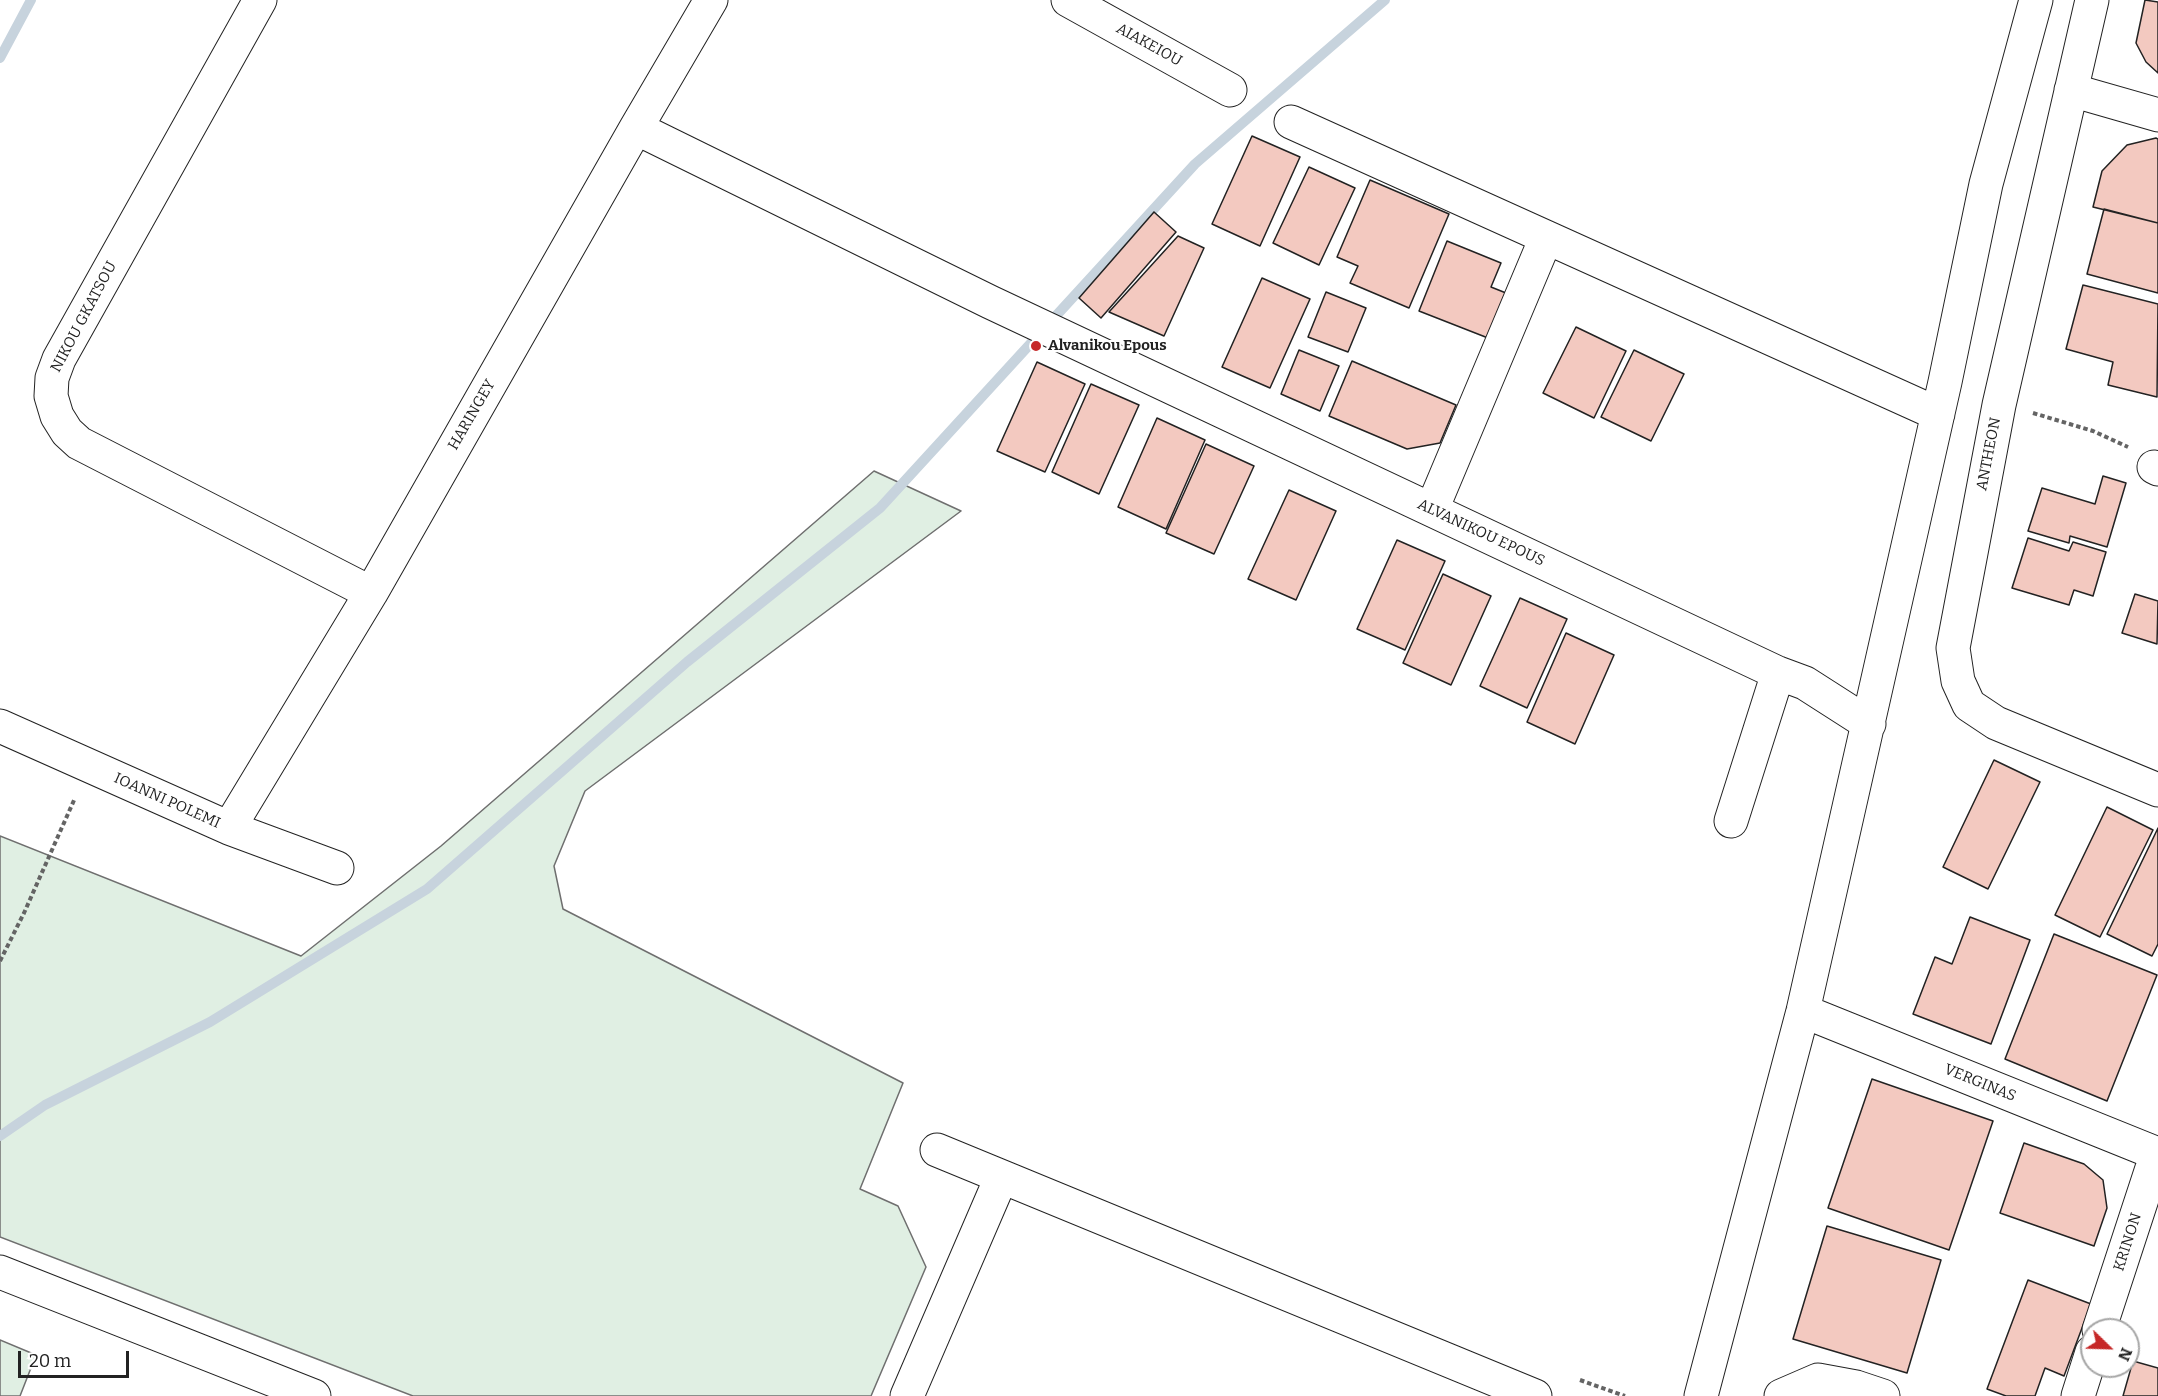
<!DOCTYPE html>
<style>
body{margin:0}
#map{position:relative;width:2158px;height:1396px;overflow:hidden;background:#fff;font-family:Bitter,serif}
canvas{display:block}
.north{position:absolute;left:2080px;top:1318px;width:60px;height:60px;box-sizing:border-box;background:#fff;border:2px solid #a7a7a7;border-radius:50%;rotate:113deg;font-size:16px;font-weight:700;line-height:24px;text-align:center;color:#222}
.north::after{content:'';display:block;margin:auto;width:21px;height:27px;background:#c62828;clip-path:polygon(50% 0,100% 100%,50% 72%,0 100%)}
.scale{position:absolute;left:18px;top:1351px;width:111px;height:27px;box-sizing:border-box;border:3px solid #222;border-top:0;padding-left:8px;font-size:18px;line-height:21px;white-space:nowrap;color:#222;-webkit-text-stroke:4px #fff;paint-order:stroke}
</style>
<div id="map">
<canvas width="2158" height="1396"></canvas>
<div class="north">N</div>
<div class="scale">20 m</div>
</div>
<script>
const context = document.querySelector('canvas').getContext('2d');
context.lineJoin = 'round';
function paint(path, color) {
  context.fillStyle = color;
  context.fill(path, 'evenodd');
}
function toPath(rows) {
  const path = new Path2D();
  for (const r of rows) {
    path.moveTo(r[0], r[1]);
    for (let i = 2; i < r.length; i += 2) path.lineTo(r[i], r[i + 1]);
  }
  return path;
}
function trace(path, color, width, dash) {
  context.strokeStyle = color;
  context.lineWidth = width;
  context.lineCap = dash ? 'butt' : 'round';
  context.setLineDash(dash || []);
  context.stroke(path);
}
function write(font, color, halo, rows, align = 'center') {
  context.font = font + ' Bitter,serif';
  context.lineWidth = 4.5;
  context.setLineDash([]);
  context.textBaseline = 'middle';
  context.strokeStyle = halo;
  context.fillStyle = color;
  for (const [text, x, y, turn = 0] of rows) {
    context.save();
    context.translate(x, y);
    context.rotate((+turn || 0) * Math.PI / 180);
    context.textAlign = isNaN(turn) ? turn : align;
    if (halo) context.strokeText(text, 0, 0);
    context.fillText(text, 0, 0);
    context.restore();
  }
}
const green = toPath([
 [874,471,961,511,585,791,554,866,563,909,903,1083,860,1189,898,1206,926,1267,871,1396,413,1396,0,1237,0,836,301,956,441,846,874,471],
 [0,1340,36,1355,20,1396,0,1396,0,1340]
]);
paint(green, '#e0efe3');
trace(green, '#6f6f6f', 1.5);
trace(toPath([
 [0,58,31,0],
 [0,1136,45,1105,210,1022,427,889,687,662,880,508,1195,164,1385,0]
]), '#c7d3dd', 10);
const building = toPath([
 [2145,0,2158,2,2158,73,2146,62,2136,43,2145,0],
 [1252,136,1300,157,1260,246,1212,224,1252,136],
 [2156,138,2158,139,2158,223,2093,207,2102,171,2127,145,2156,138],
 [1309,167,1355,188,1319,265,1273,243,1309,167],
 [1370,180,1449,214,1409,308,1350,283,1358,266,1337,257,1370,180],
 [2104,209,2158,223,2158,293,2087,274,2104,209],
 [1154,212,1176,232,1101,318,1079,298,1154,212],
 [1178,236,1204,248,1164,336,1109,312,1178,236],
 [1447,241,1501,263,1491,287,1506,293,1488,338,1419,311,1447,241],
 [1262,278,1310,299,1270,388,1222,367,1262,278],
 [2083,285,2158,304,2157,397,2108,385,2113,362,2066,349,2083,285],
 [1326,292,1366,308,1348,352,1308,337,1326,292],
 [1576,327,1626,351,1594,418,1543,393,1576,327],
 [1299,350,1339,366,1320,411,1281,394,1299,350],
 [1634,350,1684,374,1651,441,1601,417,1634,350],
 [1352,361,1456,405,1440,443,1407,449,1329,416,1352,361],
 [1037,362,1085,384,1045,472,997,451,1037,362],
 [1091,384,1139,405,1099,494,1052,472,1091,384],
 [1157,418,1205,440,1166,529,1118,507,1157,418],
 [1206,444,1254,466,1214,554,1166,533,1206,444],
 [2103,476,2126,483,2107,547,2070,536,2069,543,2028,531,2042,488,2095,504,2103,476],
 [1289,490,1336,511,1296,600,1248,579,1289,490],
 [2028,538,2069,551,2073,542,2106,552,2093,596,2074,590,2069,605,2012,588,2028,538],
 [1397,540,1445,561,1405,650,1357,629,1397,540],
 [1443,574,1491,596,1451,685,1403,663,1443,574],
 [2135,594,2158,601,2157,644,2122,633,2135,594],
 [1520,598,1567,619,1527,708,1480,686,1520,598],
 [1566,633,1614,655,1575,744,1527,722,1566,633],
 [1994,760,2040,782,1988,889,1943,867,1994,760],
 [2107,807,2153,830,2100,937,2055,915,2107,807],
 [2158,828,2158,944,2152,956,2107,934,2158,828],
 [1970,917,2030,940,1991,1044,1913,1014,1935,957,1952,964,1970,917],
 [2054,934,2157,975,2107,1101,2005,1059,2054,934],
 [1872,1079,1993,1121,1949,1250,1828,1208,1872,1079],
 [2024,1143,2084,1164,2103,1180,2107,1208,2094,1246,2000,1213,2024,1143],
 [1827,1226,1941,1260,1907,1373,1793,1339,1827,1226],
 [2028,1280,2091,1304,2064,1376,2045,1368,2035,1396,2006,1396,1987,1389,2028,1280],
 [2133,1361,2158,1368,2158,1396,2123,1396,2133,1361]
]);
paint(building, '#f3c9c0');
trace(building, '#222', 1.5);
const minor = toPath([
 [260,0,59,359,52,378,51,396,57,416,67,432,79,443,371,593],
 [1068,0,1230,90],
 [2092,0,1999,405,1953,648,1958,681,1969,705,1996,723,2158,790],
 [2071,90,2158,115],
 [1291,122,1938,414],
 [636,128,990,302,1778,673,1805,683,1869,724],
 [2154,467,2158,469],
 [1432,509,1546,238],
 [0,726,229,828,337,868],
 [1731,821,1778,673],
 [229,828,371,593,636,128,711,0],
 [1803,1011,2158,1154],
 [937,1150,1535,1396],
 [0,1272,314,1396],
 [2099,1330,2157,1153],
 [907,1396,1001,1178],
 [1701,1396,1803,1011,1945,382,1986,184,2036,0],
 [1781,1396,1818,1380,1856,1387,1883,1396],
 [2078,1396,2092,1352]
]);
trace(minor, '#222', 35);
trace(toPath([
 [2033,413,2093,431,2128,447],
 [0,961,24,913,75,798],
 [1580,1380,1625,1396]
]), '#646464', 4, [4.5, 3]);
trace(minor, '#fff', 33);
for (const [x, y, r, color] of [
 [1036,346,6,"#c62828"]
]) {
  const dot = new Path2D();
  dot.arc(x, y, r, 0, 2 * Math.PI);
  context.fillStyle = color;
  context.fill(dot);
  trace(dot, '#fff', 2);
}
write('15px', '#222', '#fff', [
 ["AIAKEIOU",1149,45,29],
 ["NIKOU GKATSOU",84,317,-62],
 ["HARINGEY",472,415,-60],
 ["ANTHEON",1989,454,-79],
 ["ALVANIKOU EPOUS",1481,533,25],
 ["IOANNI POLEMI",167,801,24],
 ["VERGINAS",1980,1083,22],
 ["KRINON",2128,1242,-72]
]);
write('bold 15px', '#222', '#fff', [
 ["Alvanikou Epous",1048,346]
], 'left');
</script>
